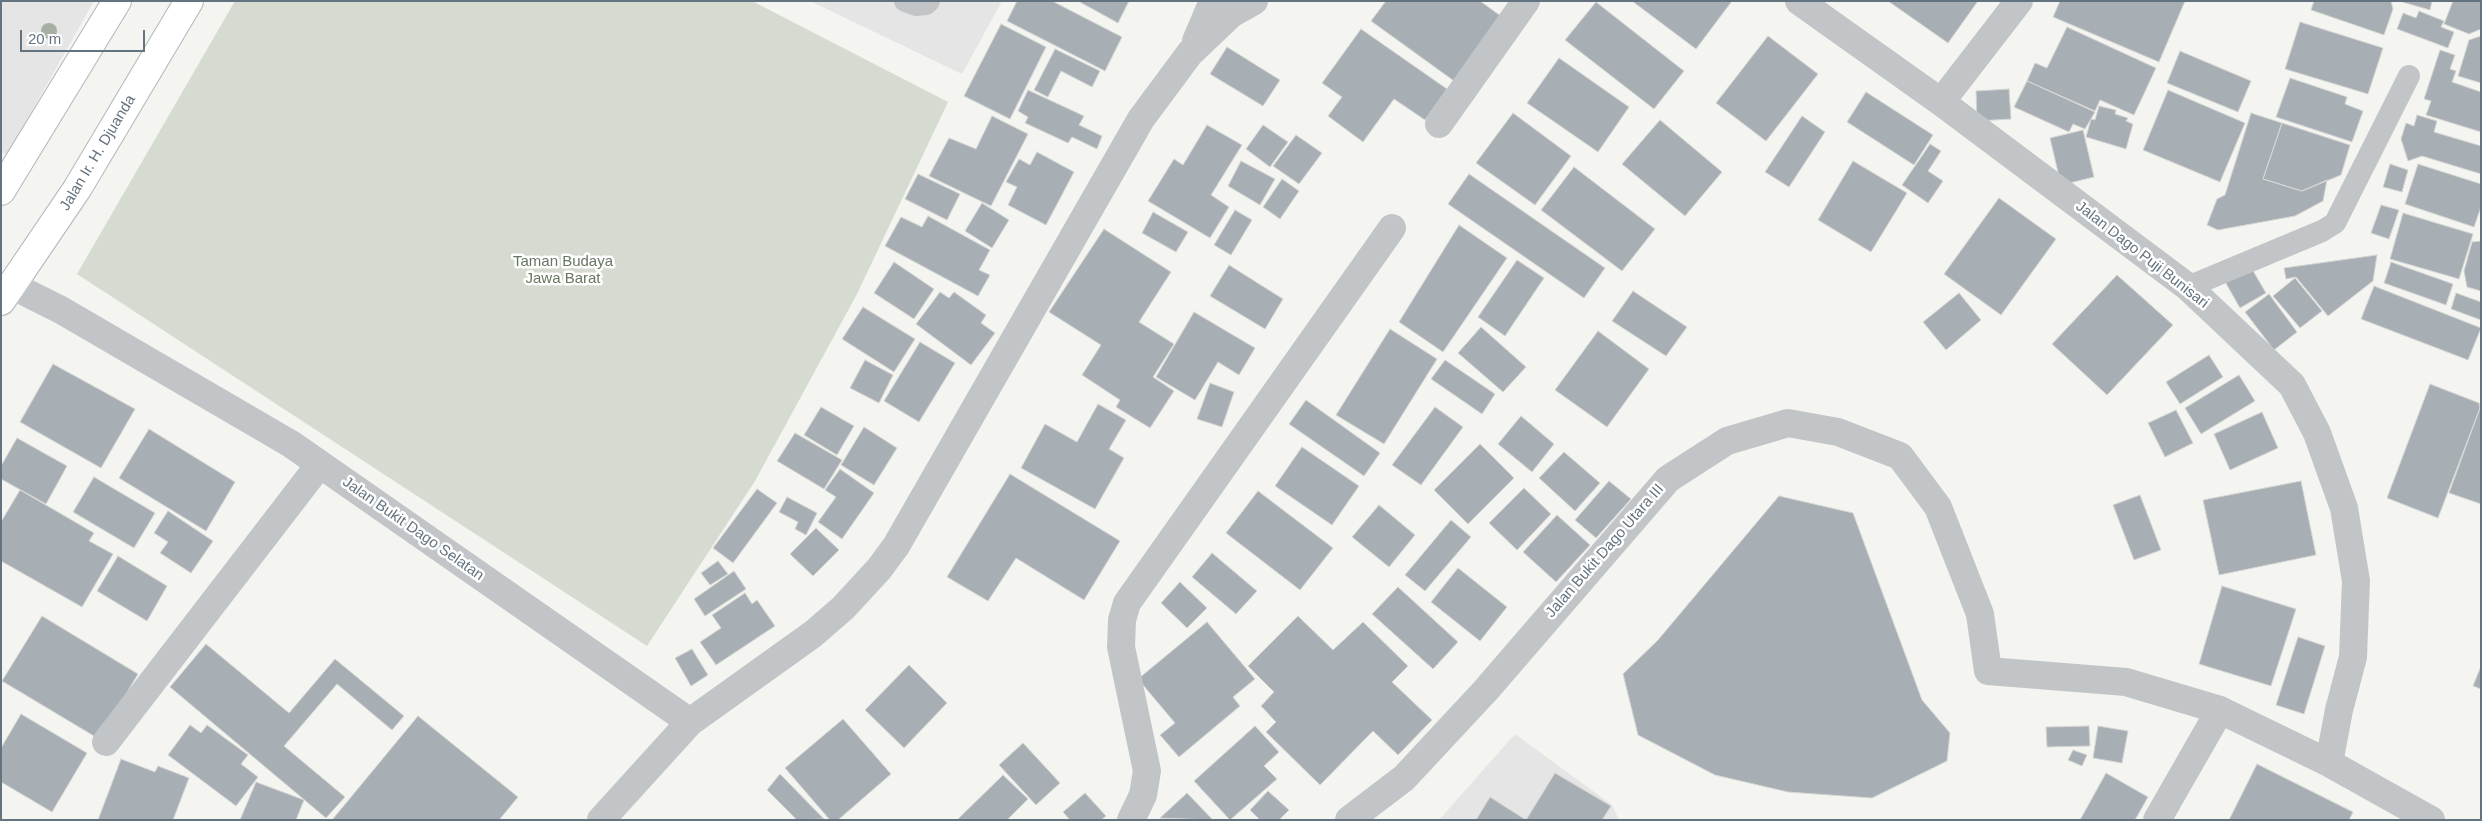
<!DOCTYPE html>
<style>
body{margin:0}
#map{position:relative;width:2482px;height:821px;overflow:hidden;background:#f4f4f0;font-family:Helvetica,sans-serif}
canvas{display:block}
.frame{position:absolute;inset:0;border:2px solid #647380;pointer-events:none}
.scale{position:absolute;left:20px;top:30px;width:125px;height:22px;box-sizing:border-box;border:2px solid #647380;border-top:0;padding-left:6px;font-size:15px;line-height:18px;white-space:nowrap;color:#647380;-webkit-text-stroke:4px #fff;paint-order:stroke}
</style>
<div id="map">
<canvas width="2482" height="821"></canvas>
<div class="frame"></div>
<div class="scale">20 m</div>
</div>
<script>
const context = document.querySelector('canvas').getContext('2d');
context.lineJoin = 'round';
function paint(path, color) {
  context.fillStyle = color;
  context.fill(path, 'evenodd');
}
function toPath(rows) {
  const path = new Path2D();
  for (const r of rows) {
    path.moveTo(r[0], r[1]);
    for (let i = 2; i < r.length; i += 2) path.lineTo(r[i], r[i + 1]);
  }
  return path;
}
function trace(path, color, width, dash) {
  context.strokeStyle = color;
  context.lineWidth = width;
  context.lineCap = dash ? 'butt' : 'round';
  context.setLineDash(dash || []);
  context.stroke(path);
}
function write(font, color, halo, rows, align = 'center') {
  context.font = font + ' Helvetica,sans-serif';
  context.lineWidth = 5;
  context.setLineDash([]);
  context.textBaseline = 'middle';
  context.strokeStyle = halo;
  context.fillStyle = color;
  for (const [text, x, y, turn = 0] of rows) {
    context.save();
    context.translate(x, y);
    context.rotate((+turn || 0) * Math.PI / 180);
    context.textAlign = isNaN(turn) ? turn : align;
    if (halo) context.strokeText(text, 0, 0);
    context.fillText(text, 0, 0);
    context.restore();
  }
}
paint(toPath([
 [1,1,94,1,7,155,1,152],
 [810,1,1002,1,962,74],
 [1515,734,1612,805,1619,820,1439,820]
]), '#e4e5e4');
paint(toPath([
 [235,1,752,1,948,102,857,294,755,481,647,646,77,274]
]), '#d5dbd1');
const building = toPath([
 [1017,1,1052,1,1122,37,1105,71,1007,21,1017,1],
 [1078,1,1129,1,1118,23,1078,1],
 [1386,1,1480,1,1509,22,1461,86,1371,21,1386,1],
 [1632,1,1732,1,1696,49,1632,1],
 [1888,1,1978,1,1948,43,1888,1],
 [2060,1,2185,1,2159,62,2053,17,2060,1],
 [2314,1,2391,1,2393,9,2384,35,2311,10,2314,1],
 [2399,1,2432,1,2430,10,2399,1],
 [2453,1,2481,1,2481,29,2469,34,2444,24,2453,1],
 [1596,2,1684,71,1654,109,1565,40,1596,2],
 [2419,11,2444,21,2441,27,2454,32,2448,48,2397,29,2403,13,2416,18,2419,11],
 [2300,22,2383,48,2368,94,2285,69,2300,22],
 [1001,24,1046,47,1010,119,964,96,1001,24],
 [2067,27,2156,68,2134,115,2100,100,2095,111,2027,81,2035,63,2047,68,2067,27],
 [1361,29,1447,89,1425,120,1394,99,1363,142,1328,116,1342,97,1322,83,1361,29],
 [1768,36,1818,74,1766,141,1716,103,1768,36],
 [2481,36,2481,83,2458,76,2469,40,2481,36],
 [1227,47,1280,80,1263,106,1210,74,1227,47],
 [1055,49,1100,71,1092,87,1061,71,1048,97,1034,90,1055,49],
 [2440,50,2455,55,2450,69,2456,71,2452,82,2481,92,2481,132,2426,115,2431,101,2424,99,2440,50],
 [2180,51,2251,81,2238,112,2167,83,2180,51],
 [1559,58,1629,107,1598,152,1527,103,1559,58],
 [2290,78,2347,97,2345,104,2363,111,2352,142,2276,117,2290,78],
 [2027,81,2095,112,2085,129,2073,124,2069,132,2014,107,2027,81],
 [2009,89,2011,119,1977,121,1976,91,2009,89],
 [1028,90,1084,116,1079,125,1102,136,1097,149,1072,137,1068,143,1025,123,1028,117,1018,111,1028,90],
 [2168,90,2245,123,2220,182,2143,150,2168,90],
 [1866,92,1933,135,1914,165,1847,122,1866,92],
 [2099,106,2116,110,2115,114,2128,118,2126,121,2133,124,2126,149,2086,137,2091,119,2095,120,2099,106],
 [1513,113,1571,156,1535,205,1476,163,1513,113],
 [2251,113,2282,123,2263,179,2302,191,2327,180,2323,201,2295,216,2218,230,2207,225,2217,199,2225,195,2251,113],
 [2417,115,2437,121,2434,132,2481,146,2481,174,2422,156,2408,161,2401,139,2406,123,2414,126,2417,115],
 [992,116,1028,134,991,206,929,176,949,138,976,149,992,116],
 [1802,116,1825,132,1789,187,1765,172,1802,116],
 [1660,120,1722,172,1685,216,1622,164,1660,120],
 [2282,123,2350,145,2341,175,2302,191,2263,179,2282,123],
 [1207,125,1242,145,1211,195,1229,207,1210,238,1148,201,1174,159,1183,165,1207,125],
 [1263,125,1288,142,1270,167,1246,149,1263,125],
 [2083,130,2094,177,2061,185,2050,138,2083,130],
 [1296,135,1322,153,1299,184,1273,166,1296,135],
 [1930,144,1941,151,1928,171,1943,181,1928,203,1902,185,1930,144],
 [1037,152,1074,172,1046,225,1008,205,1017,187,1006,182,1019,159,1030,165,1037,152],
 [1241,161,1275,179,1260,205,1228,186,1241,161],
 [1853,161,1907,193,1871,252,1818,220,1853,161],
 [2390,164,2408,170,2402,192,2383,187,2390,164],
 [2418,164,2481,184,2481,207,2474,227,2405,204,2418,164],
 [1574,167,1655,229,1622,271,1541,210,1574,167],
 [918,174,960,194,947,220,905,199,918,174],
 [1469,174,1605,268,1584,298,1448,204,1469,174],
 [1282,179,1299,191,1280,219,1263,207,1282,179],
 [1999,198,2056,239,2001,315,1944,274,1999,198],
 [982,203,1009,220,992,248,965,231,982,203],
 [2381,205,2399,210,2389,239,2371,233,2381,205],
 [1235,210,1252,220,1231,255,1214,245,1235,210],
 [1153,212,1188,232,1176,252,1142,233,1153,212],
 [2403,213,2473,234,2459,279,2390,259,2403,213],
 [928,216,990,250,979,270,990,275,978,296,885,246,901,217,922,227,928,216],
 [1459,225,1507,258,1443,352,1399,322,1459,225],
 [1104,229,1171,272,1139,322,1174,344,1153,377,1174,391,1150,428,1116,407,1120,400,1082,375,1101,345,1049,312,1104,229],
 [2481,241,2481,291,2467,287,2464,271,2472,242,2481,241],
 [2377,255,2373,281,2328,316,2296,277,2286,279,2284,268,2377,255],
 [1517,260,1544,278,1505,336,1478,317,1517,260],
 [894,262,934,289,914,319,874,293,894,262],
 [2391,262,2453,284,2446,305,2384,283,2391,262],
 [2249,264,2266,293,2240,308,2223,278,2249,264],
 [1229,265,1283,299,1265,329,1210,296,1229,265],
 [2117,275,2173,325,2107,395,2052,344,2117,275],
 [2295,278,2322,311,2300,328,2273,296,2295,278],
 [2374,286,2481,328,2468,360,2361,319,2374,286],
 [1633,291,1687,327,1666,356,1612,321,1633,291],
 [940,292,949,298,954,292,986,315,981,323,995,333,971,365,916,324,940,292],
 [1959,293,1981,320,1946,350,1923,322,1959,293],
 [2456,293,2481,302,2481,320,2451,309,2456,293],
 [2269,294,2297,332,2274,350,2245,312,2269,294],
 [863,307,915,339,894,372,842,339,863,307],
 [1194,312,1255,348,1239,375,1218,362,1195,400,1156,377,1194,312],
 [1481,327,1526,367,1503,392,1458,353,1481,327],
 [1390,329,1437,359,1384,444,1336,415,1390,329],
 [1598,331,1649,369,1607,427,1555,390,1598,331],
 [920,342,955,363,919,422,884,401,920,342],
 [2209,355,2223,377,2180,404,2166,382,2209,355],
 [865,360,893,375,879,403,850,388,865,360],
 [1445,360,1495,394,1482,414,1431,379,1445,360],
 [53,364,135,409,101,468,20,422,53,364],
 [2239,375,2255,401,2201,434,2185,408,2239,375],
 [1210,383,1234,392,1222,427,1197,419,1210,383],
 [2430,384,2479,403,2480,408,2438,518,2387,498,2430,384],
 [1306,400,1380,453,1364,476,1289,424,1306,400],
 [1098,404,1126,420,1109,449,1124,458,1095,509,1021,468,1045,424,1077,442,1098,404],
 [821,407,854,426,837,455,804,435,821,407],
 [1435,407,1463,427,1421,485,1392,465,1435,407],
 [2480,408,2481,408,2481,504,2449,493,2480,408],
 [2176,410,2193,443,2165,457,2148,423,2176,410],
 [2262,412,2278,448,2230,470,2214,434,2262,412],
 [1521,416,1554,444,1532,472,1498,444,1521,416],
 [864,427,897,448,874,485,841,465,864,427],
 [149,429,235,482,206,531,119,478,149,429],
 [795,433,842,460,824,489,777,461,795,433],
 [17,438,67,466,46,504,1,479,1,466,17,438],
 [1480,444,1514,478,1468,524,1434,490,1480,444],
 [1302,447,1359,486,1332,525,1275,486,1302,447],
 [1564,452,1600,483,1575,511,1539,478,1564,452],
 [840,469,874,493,842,539,818,522,836,497,825,490,840,469],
 [1010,474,1120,541,1084,600,1016,558,988,601,947,577,1010,474],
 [94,477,155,513,134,548,73,512,94,477],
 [1609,481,1631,499,1596,538,1575,520,1609,481],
 [2301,481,2316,555,2219,575,2203,500,2301,481],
 [1524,488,1551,514,1517,550,1489,523,1524,488],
 [757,489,777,503,733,563,713,548,757,489],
 [20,490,94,533,89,541,113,554,82,607,1,561,1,522,20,490],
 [1258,491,1333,548,1300,590,1226,533,1258,491],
 [2140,495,2161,550,2134,560,2113,505,2140,495],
 [1779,496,1853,513,1922,700,1950,733,1947,761,1872,798,1788,792,1715,775,1638,735,1623,674,1658,640,1779,496],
 [787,497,817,513,806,535,795,529,798,522,779,512,787,497],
 [1379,505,1415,535,1389,567,1352,537,1379,505],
 [168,511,213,541,191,573,160,553,168,542,154,533,168,511],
 [1557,515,1590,545,1556,582,1523,552,1557,515],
 [1451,520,1471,537,1425,591,1405,575,1451,520],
 [816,528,839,550,813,576,790,554,816,528],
 [1212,553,1257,591,1236,614,1192,577,1212,553],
 [118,556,167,586,147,621,97,591,118,556],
 [718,561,728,574,710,585,701,573,718,561],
 [1458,568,1507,607,1480,641,1431,602,1458,568],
 [734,571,746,589,705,616,694,599,734,571],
 [1180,582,1207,608,1187,628,1161,603,1180,582],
 [2222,586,2296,609,2271,686,2199,664,2222,586],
 [1398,587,1458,642,1433,669,1372,614,1398,587],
 [745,593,752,604,757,600,775,626,716,665,700,642,721,628,712,615,745,593],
 [42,616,138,674,99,739,2,681,42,616],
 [1298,616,1333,650,1363,622,1408,666,1392,682,1432,720,1398,755,1373,731,1320,785,1266,732,1276,722,1261,706,1274,692,1248,666,1298,616],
 [1207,622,1255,679,1233,697,1240,706,1179,757,1160,735,1175,723,1138,679,1207,622],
 [2298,637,2325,646,2304,714,2276,705,2298,637],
 [206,644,289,713,335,659,404,716,392,730,337,684,284,746,345,797,326,818,170,687,206,644],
 [692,649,708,675,691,686,675,658,692,649],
 [909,665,947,703,904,748,865,710,909,665],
 [2481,666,2481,689,2473,686,2481,666],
 [21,714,87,753,52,812,1,782,1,748,21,714],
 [418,716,518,797,499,820,332,820,418,716],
 [843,719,891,774,838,820,830,820,785,768,843,719],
 [190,725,201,733,207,725,248,755,241,764,258,777,236,806,168,755,190,725],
 [1255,726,1279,752,1264,766,1277,779,1230,820,1194,781,1255,726],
 [2089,726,2090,746,2047,747,2046,727,2089,726],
 [2098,726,2128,731,2122,763,2093,758,2098,726],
 [1023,743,1060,783,1036,805,999,765,1023,743],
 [2073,750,2087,755,2082,766,2068,760,2073,750],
 [121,759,155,772,158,766,189,778,173,820,98,820,121,759],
 [2257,764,2353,812,2349,820,2229,820,2257,764],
 [1555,773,1611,806,1602,820,1526,820,1555,773],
 [2106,773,2148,797,2135,820,2080,820,2106,773],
 [780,774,824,819,797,820,767,790,780,774],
 [1003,775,1028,799,1007,820,957,820,1003,775],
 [256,782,304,800,296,820,240,820,256,782],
 [1268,791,1289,810,1279,820,1260,820,1250,810,1268,791],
 [1085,793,1106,816,1101,820,1070,820,1063,812,1085,793],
 [1187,793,1213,820,1160,818,1187,793],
 [1490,797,1526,820,1476,820,1490,797]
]);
paint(building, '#a8afb4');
trace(building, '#d5d5d3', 1);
const primary = toPath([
 [1,191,117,1],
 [1,301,77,189,189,1]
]);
trace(primary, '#b2b6ba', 30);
trace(toPath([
 [905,1,916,5,926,4,929,1],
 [2188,287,2322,231,2335,223,2409,76]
]), '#c2c5c8', 22);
trace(toPath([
 [1799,1,1941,102,2188,287,2292,385,2317,433,2344,508,2356,581,2353,657,2339,710,2329,763],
 [1196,41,1213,1],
 [1941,102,2019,1],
 [1439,124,1526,1],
 [11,285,61,310,291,444,690,722],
 [106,742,320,464],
 [601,820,690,722,813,634,843,608,879,569,896,546,1141,119,1190,53,1231,14,1254,1],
 [1131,820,1143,795,1147,771,1121,647,1122,620,1127,603,1392,228],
 [1349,820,1404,778,1486,690,1668,479,1727,441,1788,423,1838,432,1900,456,1938,507,1980,614,1988,671,2126,682,2220,710,2329,763,2431,820],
 [2157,820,2220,710]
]), '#c2c5c8', 28);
trace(primary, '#fff', 28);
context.fillStyle = '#a6afa2';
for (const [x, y] of [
 [49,31]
]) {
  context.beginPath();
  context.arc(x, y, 8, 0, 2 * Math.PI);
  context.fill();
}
write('15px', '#647380', '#fff', [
 ["Jalan Ir. H. Djuanda",98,153,-59],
 ["Jalan Dago Puji Bunisari",2142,255,38],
 ["Jalan Bukit Dago Selatan",413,529,35],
 ["Jalan Bukit Dago Utara III",1605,551,-49]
]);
write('15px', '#667763', '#fff', [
 ["Taman Budaya",563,262],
 ["Jawa Barat",563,279]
]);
</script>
